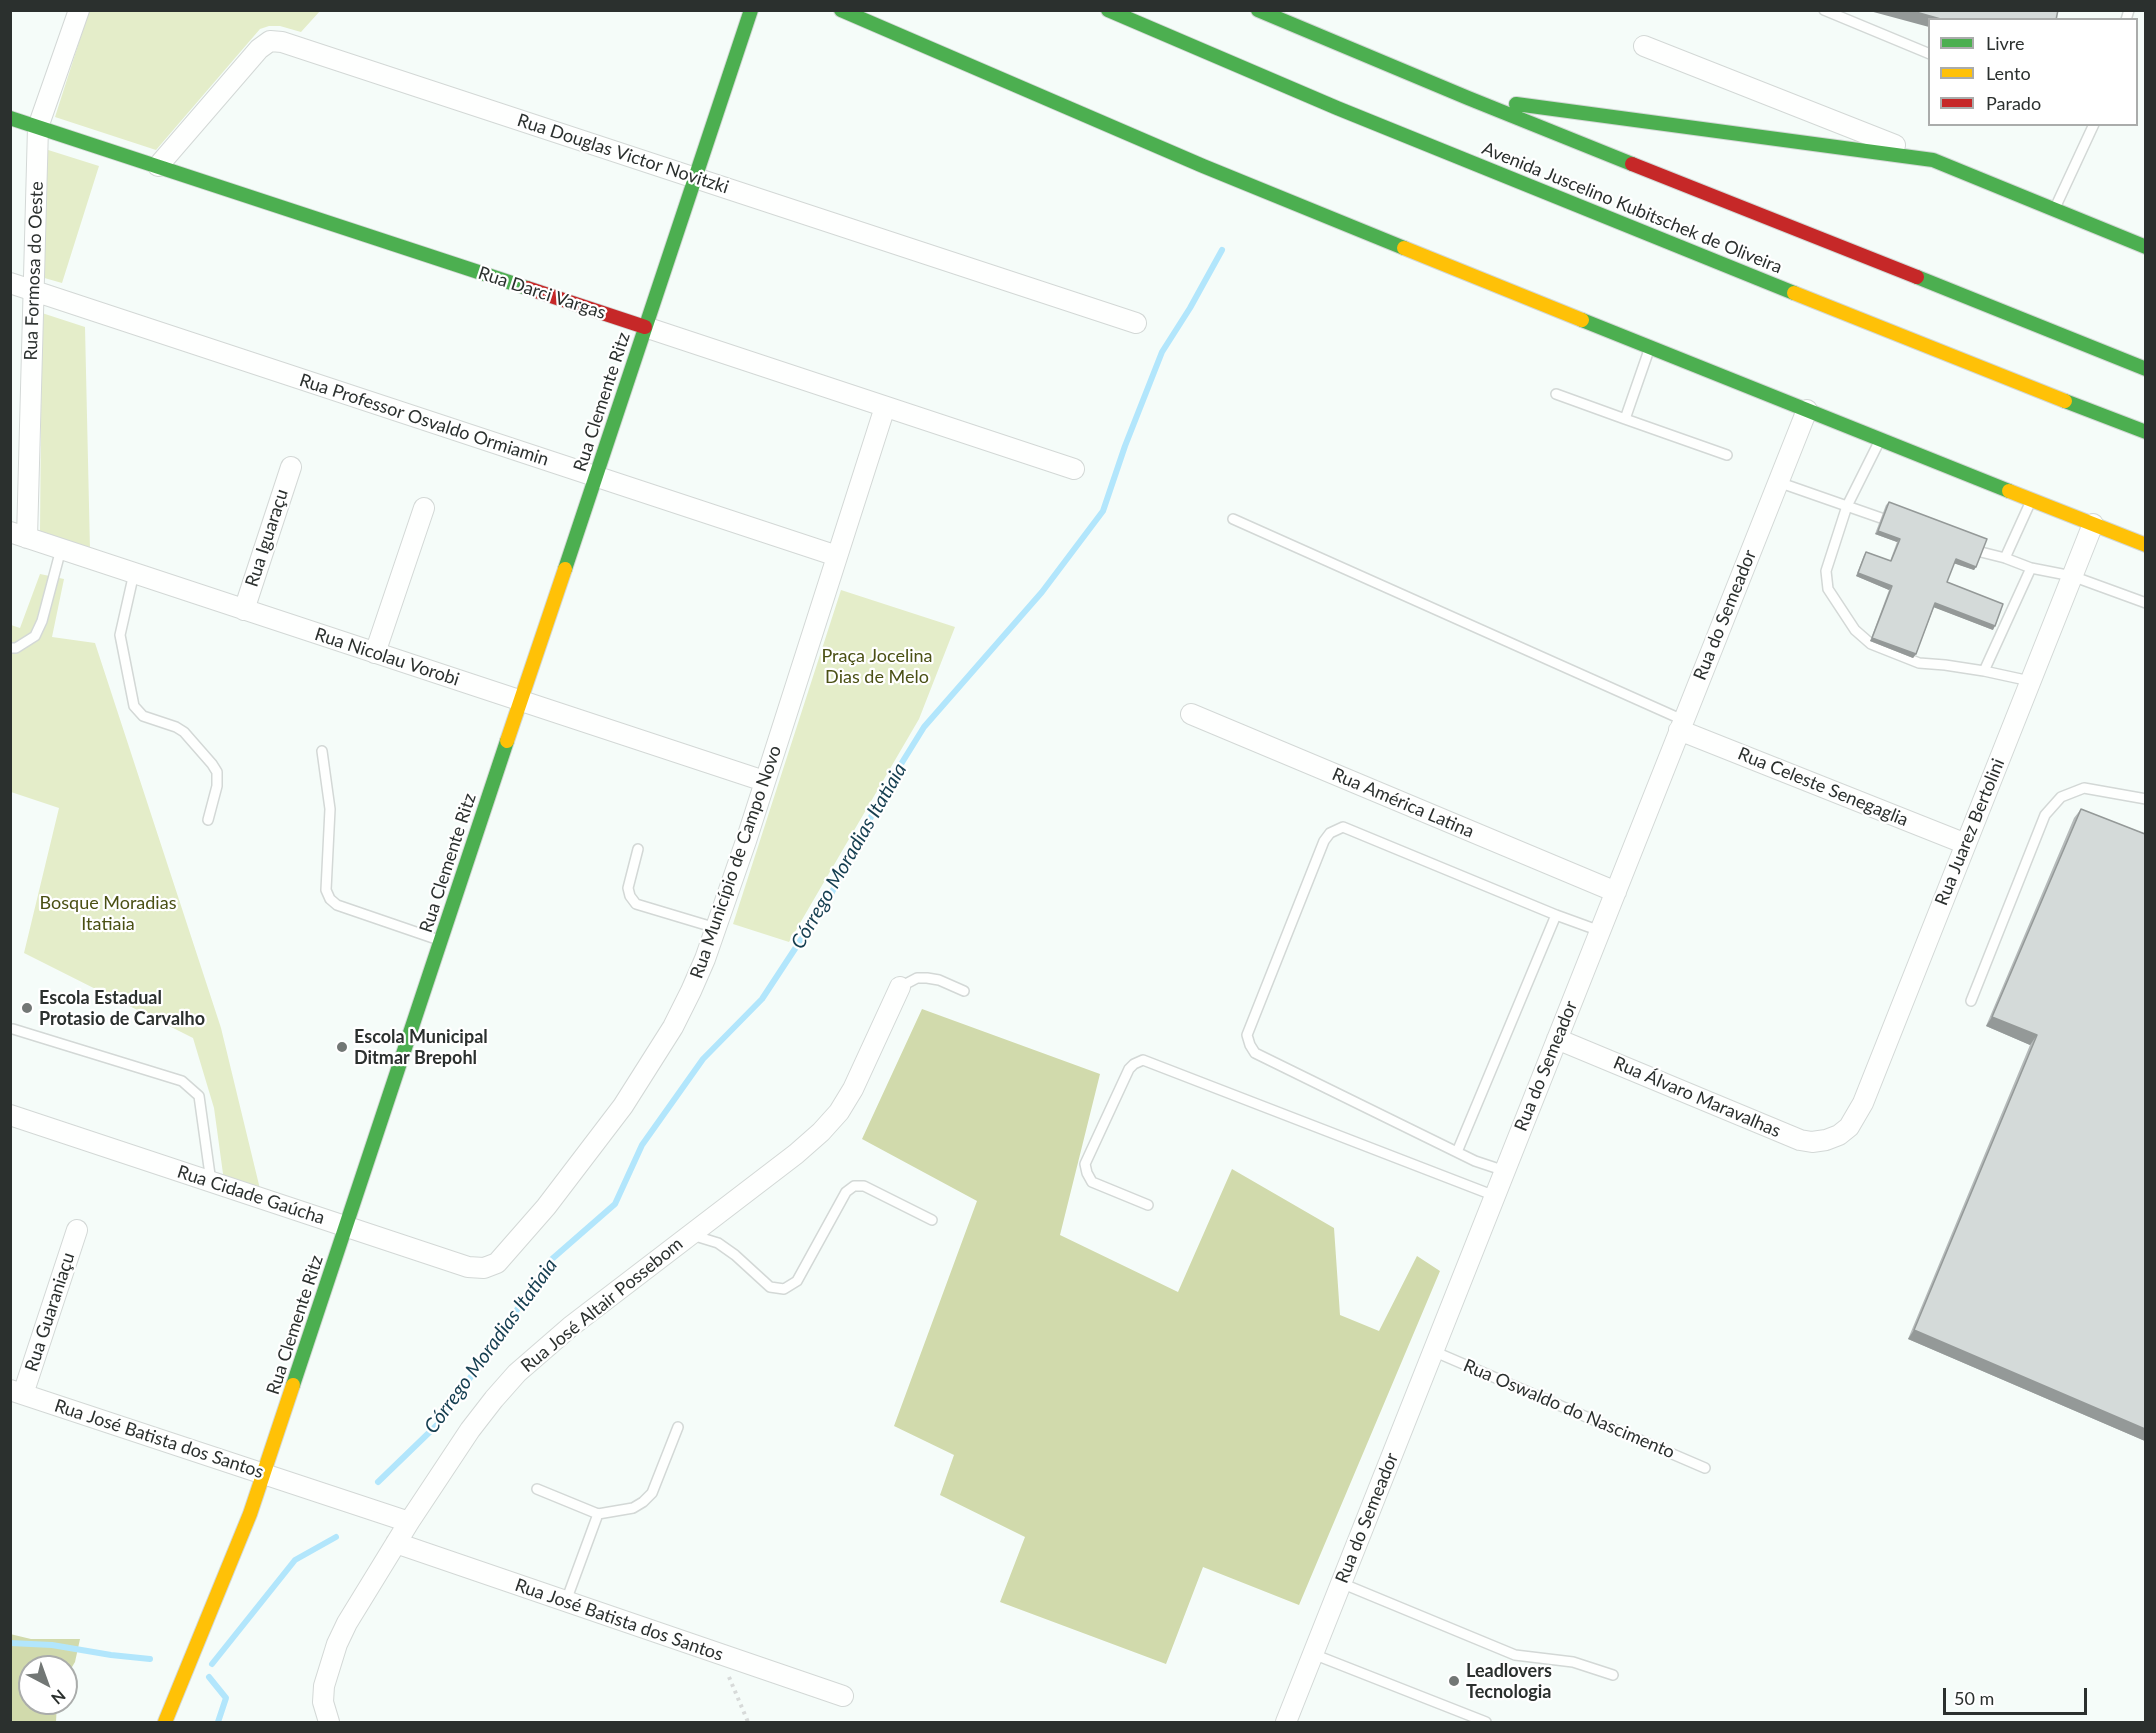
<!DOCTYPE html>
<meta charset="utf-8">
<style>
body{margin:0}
#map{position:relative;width:2156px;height:1733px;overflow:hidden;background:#f5fcf9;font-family:Lato,sans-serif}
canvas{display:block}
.frame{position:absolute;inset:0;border:12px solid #2b302e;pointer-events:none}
.legend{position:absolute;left:1928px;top:18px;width:210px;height:108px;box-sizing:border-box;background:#fff;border:2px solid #aaacab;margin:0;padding:8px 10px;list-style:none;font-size:18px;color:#2b302e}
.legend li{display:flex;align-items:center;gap:12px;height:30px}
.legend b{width:30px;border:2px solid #aaacab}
.north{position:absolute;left:18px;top:1655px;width:60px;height:60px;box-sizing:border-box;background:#fff;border:2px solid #aaacab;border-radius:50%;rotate:139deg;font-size:16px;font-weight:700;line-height:24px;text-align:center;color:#2b302e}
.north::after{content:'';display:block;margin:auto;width:21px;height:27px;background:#727775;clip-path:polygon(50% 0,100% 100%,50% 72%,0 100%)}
.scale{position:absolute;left:1943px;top:1688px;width:144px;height:27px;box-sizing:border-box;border:3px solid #2b302e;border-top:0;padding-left:8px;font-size:18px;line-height:21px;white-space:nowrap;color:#2b302e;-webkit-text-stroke:4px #fff;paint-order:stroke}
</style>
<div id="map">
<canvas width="2156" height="1733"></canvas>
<div class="frame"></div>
<ul class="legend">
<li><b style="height:8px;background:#4caf50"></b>Livre</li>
<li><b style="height:8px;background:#ffc107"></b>Lento</li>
<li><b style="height:8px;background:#c62828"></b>Parado</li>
</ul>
<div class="north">N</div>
<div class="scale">50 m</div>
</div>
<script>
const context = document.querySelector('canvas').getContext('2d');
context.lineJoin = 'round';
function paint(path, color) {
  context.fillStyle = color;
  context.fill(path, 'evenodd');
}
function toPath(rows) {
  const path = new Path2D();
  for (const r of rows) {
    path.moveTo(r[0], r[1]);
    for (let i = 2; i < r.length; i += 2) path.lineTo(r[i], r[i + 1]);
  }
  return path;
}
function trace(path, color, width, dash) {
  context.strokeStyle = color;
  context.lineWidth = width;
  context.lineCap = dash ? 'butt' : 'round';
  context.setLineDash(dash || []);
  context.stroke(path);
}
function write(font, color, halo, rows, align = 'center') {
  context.font = font + ' Lato,sans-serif';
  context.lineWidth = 4.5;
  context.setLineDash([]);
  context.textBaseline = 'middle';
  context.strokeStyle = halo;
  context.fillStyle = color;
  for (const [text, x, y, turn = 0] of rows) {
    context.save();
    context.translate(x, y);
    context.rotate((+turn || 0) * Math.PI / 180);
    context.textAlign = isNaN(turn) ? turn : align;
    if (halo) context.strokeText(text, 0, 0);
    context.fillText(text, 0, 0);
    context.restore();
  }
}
paint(toPath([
 [89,11,320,11,301,32,280,26,269,26,260,29,156,150,55,117],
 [45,149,99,166,62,283,41,277],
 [42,313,85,327,90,550,40,531],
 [40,574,64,579,52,637,95,643,221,1028,260,1189,224,1181,214,1108,193,1038,24,953,59,808,11,792,11,625,20,628],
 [841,590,955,627,919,719,789,942,733,924]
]), '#e4edc9');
paint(toPath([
 [922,1009,1100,1074,1060,1235,1178,1292,1232,1169,1334,1228,1340,1315,1379,1331,1417,1256,1440,1271,1299,1605,1203,1567,1166,1664,1000,1602,1025,1537,940,1495,954,1455,894,1426,977,1201,862,1139],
 [10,1634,31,1639,80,1639,75,1662,66,1677,66,1667,30,1667,30,1703,57,1703,56,1722,11,1722]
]), '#d1daac');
trace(toPath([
 [378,1482,439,1423,552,1259,615,1204,642,1145,703,1059,762,999,831,894,885,790,924,727,1042,592,1103,511,1125,446,1162,352,1190,308,1222,250],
 [10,1643,52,1645,111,1655,150,1659],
 [212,1664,295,1560,336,1537],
 [209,1677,226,1698,218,1722]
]), '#b2e6fc', 6);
const lane = toPath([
 [1824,10,1930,54],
 [2126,20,2129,10],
 [2055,208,2094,124],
 [1649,350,1625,419,1727,455],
 [1556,394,1625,419],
 [1879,442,1847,506,1826,571,1828,589,1855,630,1871,644,1919,663,1945,665,1984,671],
 [1778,482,1881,518],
 [1233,519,1683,720],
 [1981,552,2005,558,2031,568,1984,671,2030,681],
 [2005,558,2030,503],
 [2031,568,2072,576,2146,603],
 [134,573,120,635,134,706,143,716,176,727,184,732,212,764,217,772,217,786,208,820],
 [10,648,16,648,35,636,42,621,61,549],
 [322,751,330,809,326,890,330,899,337,905,439,940],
 [638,849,628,888,630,896,636,904,716,928],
 [900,987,917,978,927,978,939,980,964,991],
 [1971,1001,2045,815,2061,797,2084,788,2146,799],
 [13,1029,182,1081,199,1096,211,1182],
 [1457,1152,1556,915],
 [1505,1171,1475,1161,1255,1053,1250,1045,1247,1035,1324,841,1330,833,1343,827,1556,915,1600,931],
 [1148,1205,1092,1182,1087,1173,1085,1164,1129,1069,1134,1064,1143,1060,1495,1196],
 [692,1235,718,1243,735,1255,770,1287,784,1289,797,1281,846,1192,854,1186,864,1186,932,1220],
 [1433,1351,1705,1468],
 [537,1489,598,1514,633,1508,643,1502,652,1493,678,1427],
 [1341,1583,1515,1655,1573,1662,1613,1675],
 [566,1601,598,1514],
 [1313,1654,1486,1722]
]);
const street = toPath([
 [1644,46,1895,145],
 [158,166,259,49,270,41,282,42,1136,323],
 [10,283,837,556],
 [645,327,1074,469],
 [10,532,764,781],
 [27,538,38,127,79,10],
 [244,610,291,467],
 [375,653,424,508],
 [1191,714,1616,892],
 [1679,730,1966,844],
 [1557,1039,1800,1140,1812,1142,1826,1140,1839,1135,1849,1127,1863,1103,2093,524],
 [10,1115,468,1267,484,1268,497,1263,546,1207,623,1106,673,1027,691,991,705,959,746,841,885,407],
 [10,1390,409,1522],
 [23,1394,77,1230],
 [396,1543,843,1696],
 [329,1722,323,1702,324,1686,337,1644,347,1623,409,1522,470,1430,494,1399,517,1373,570,1327,796,1154,821,1132,839,1112,853,1089,900,987],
 [1286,1722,1807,410]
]);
const fast = toPath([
 [841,10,1203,166,1404,248],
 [1108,10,1337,108,1794,293],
 [1258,10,1468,98,1632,164],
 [1516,104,1933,160],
 [10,118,527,288],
 [1933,160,2146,247],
 [1917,277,2146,369],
 [1582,320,2009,491],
 [2065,401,2146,432],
 [565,569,751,10],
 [293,1385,507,741]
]);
const slow = toPath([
 [1404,248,1582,320],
 [1794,293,2065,401],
 [2009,491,2146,545],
 [507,741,565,569],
 [165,1722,250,1514,293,1385]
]);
const jam = toPath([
 [1632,164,1917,277],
 [527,288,645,327]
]);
trace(lane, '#d3d8d6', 12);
trace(street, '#d3d8d6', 22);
trace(fast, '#d3d8d6', 16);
trace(slow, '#d3d8d6', 16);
trace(jam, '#d3d8d6', 16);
trace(toPath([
 [729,1677,748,1722]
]), '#d7dad9', 4, [3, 4.5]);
trace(lane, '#fefffe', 9);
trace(street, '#fefffe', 20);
trace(fast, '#4caf50', 14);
trace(slow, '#ffc107', 14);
trace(jam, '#c62828', 14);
paint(toPath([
 [1889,502,1976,567,1974,570,1954,563,1947,582,1993,630,1934,607,1916,654,1913,658,1870,641,1889,590,1856,576,1864,555,1866,552,1890,561,1897,542,1875,534,1886,505],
 [2081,809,2145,834,2145,1441,1908,1339,2030,1045,1986,1026,2074,818]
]), '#b6bbbb');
paint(toPath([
 [1866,10,1909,10,1944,20,1929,20,1929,27],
 [1878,531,1900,539,1897,542,1875,534],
 [1956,559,1976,567,1974,570,1953,563],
 [1858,573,1892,586,1889,590,1856,576],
 [1935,603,1995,626,1993,630,1933,607],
 [1872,638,1916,654,1913,658,1870,641],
 [1992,1017,2037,1035,2030,1045,1986,1026],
 [1914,1330,2145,1429,2145,1441,1908,1339]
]), '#949998');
const building = toPath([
 [1909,10,2058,10,2056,20,1944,20,1909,10],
 [1889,502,1987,539,1976,567,1956,559,1947,582,2003,604,1995,626,1935,603,1916,654,1872,638,1892,586,1858,573,1866,552,1891,561,1900,539,1878,531,1889,502],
 [2081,809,2145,834,2145,1429,1914,1330,2037,1035,1992,1017,2081,809]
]);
paint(building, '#d4dad9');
trace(building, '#949998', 1.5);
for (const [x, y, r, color] of [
 [27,1008,6,"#727775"],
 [342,1047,6,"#727775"],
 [1454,1681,6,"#727775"]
]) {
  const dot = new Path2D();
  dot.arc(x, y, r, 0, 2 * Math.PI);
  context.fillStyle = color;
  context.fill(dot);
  trace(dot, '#fff', 2);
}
write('18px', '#2b302e', '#fff', [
 ["Rua Douglas Victor Novitzki",623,154,18],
 ["Avenida Juscelino Kubitschek de Oliveira",1632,208,22],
 ["Rua Formosa do Oeste",34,271,-88],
 ["Rua Darci Vargas",542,293,18],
 ["Rua Clemente Ritz",602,402,-72],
 ["Rua Professor Osvaldo Ormiamin",424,420,18],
 ["Rua Iguaraçu",267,538,-72],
 ["Rua do Semeador",1725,615,-68],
 ["Rua Nicolau Vorobi",387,657,18],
 ["Rua Celeste Senegaglia",1823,787,22],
 ["Rua América Latina",1403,803,23],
 ["Rua Juarez Bertolini",1970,832,-68],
 ["Rua Município de Campo Novo",736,862,-71],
 ["Rua Clemente Ritz",448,863,-72],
 ["Rua do Semeador",1546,1066,-68],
 ["Rua Álvaro Maravalhas",1697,1097,23],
 ["Rua Cidade Gaúcha",251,1195,18],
 ["Rua José Altair Possebom",602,1305,-39],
 ["Rua Guaraniaçu",50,1312,-72],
 ["Rua Clemente Ritz",295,1325,-72],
 ["Rua Oswaldo do Nascimento",1569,1409,23],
 ["Rua José Batista dos Santos",159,1439,18],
 ["Rua do Semeador",1367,1518,-68],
 ["Rua José Batista dos Santos",619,1620,19]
]);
write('18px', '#4a5014', '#fff', [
 ["Praça Jocelina",877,656],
 ["Dias de Melo",877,677],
 ["Bosque Moradias",108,903],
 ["Itatiaia",108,924]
]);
write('bold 18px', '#2b302e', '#fff', [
 ["Escola Estadual",39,998],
 ["Protasio de Carvalho",39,1019],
 ["Escola Municipal",354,1037],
 ["Ditmar Brepohl",354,1058],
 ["Leadlovers",1466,1671],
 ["Tecnologia",1466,1692]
], 'left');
write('italic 20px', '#153e50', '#fff', [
 ["Córrego Moradias Itatiaia",849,856,-60],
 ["Córrego Moradias Itatiaia",491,1346,-54]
]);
</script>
